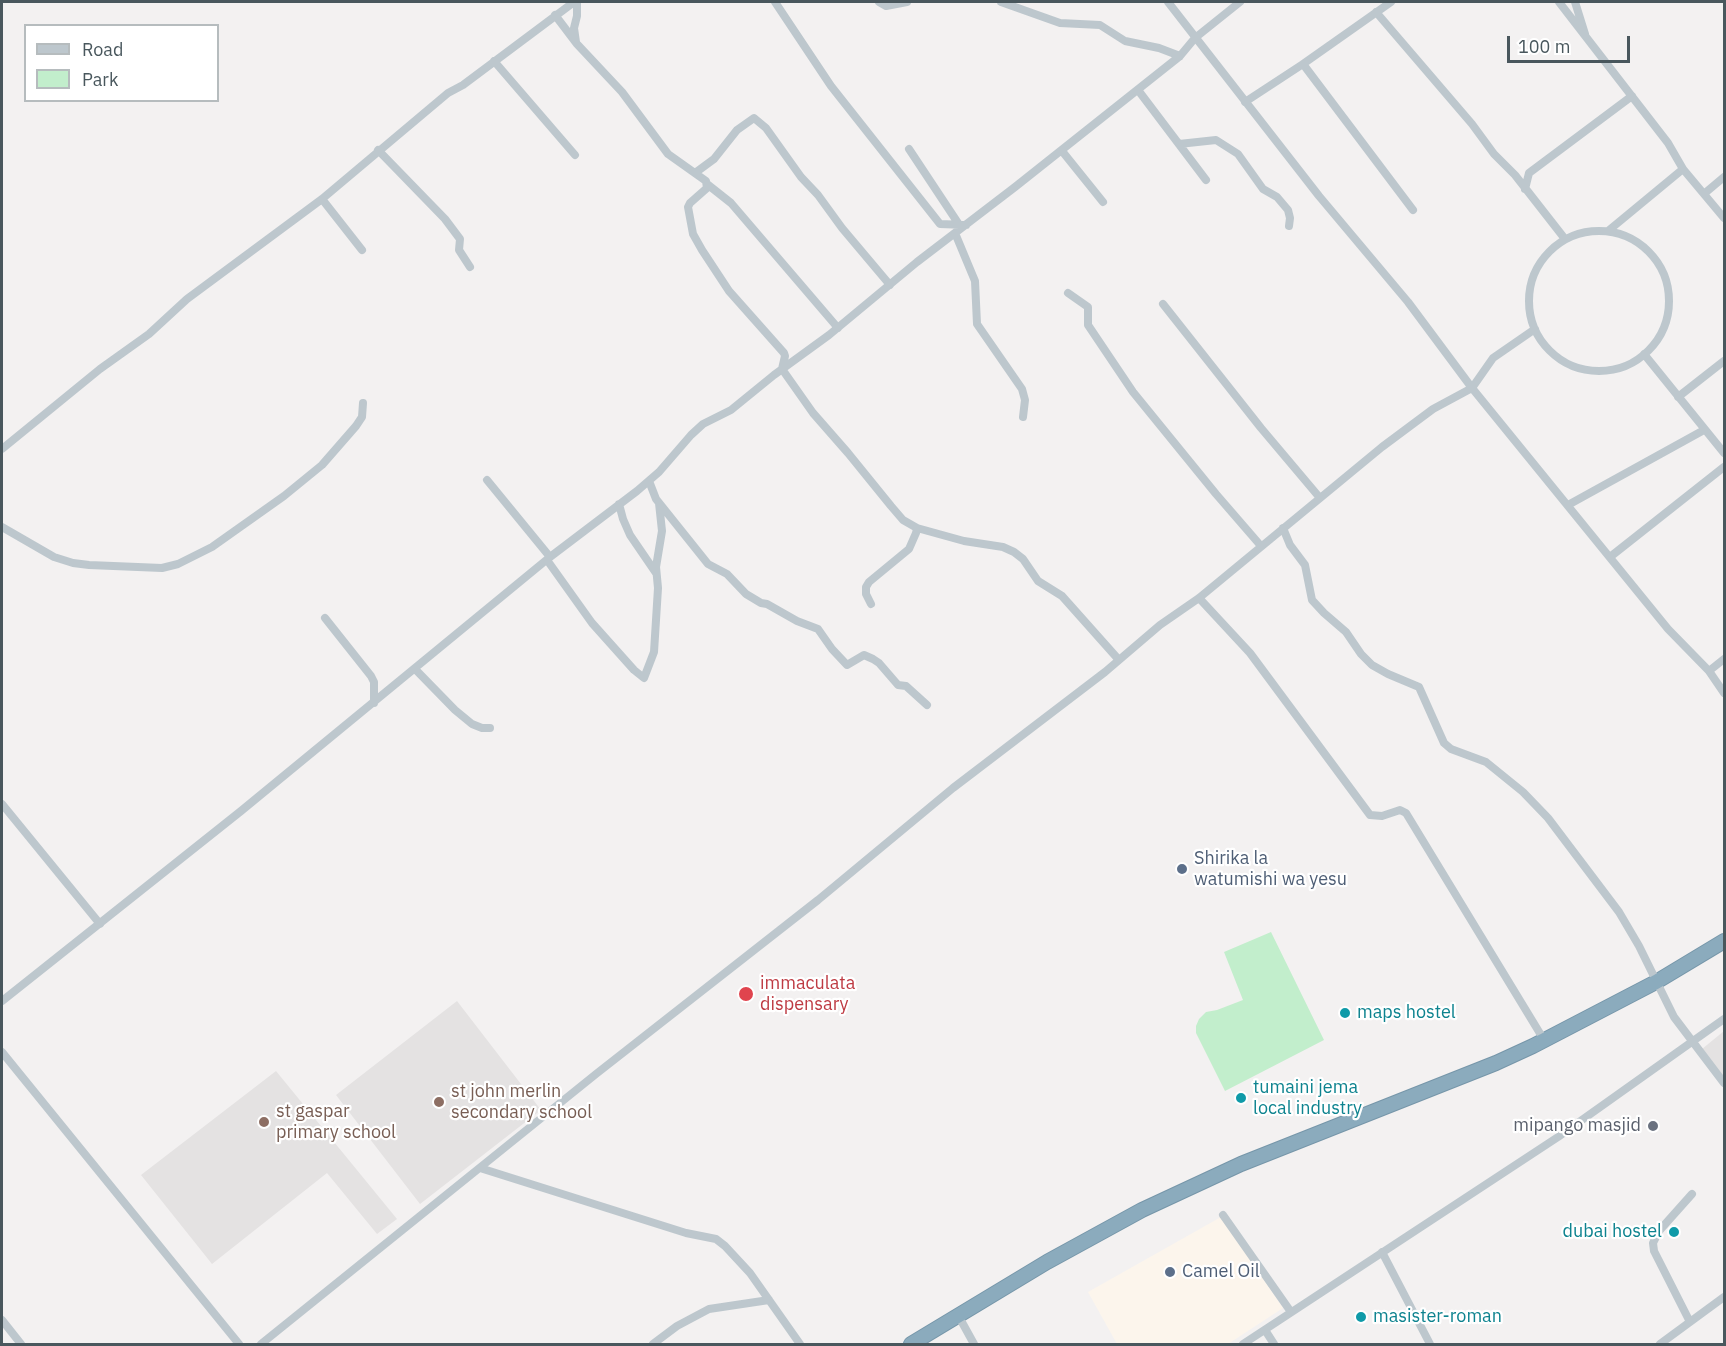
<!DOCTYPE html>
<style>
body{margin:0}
#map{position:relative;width:1726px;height:1346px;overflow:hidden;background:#f3f1f1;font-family:"IBM Plex Sans",sans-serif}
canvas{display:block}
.frame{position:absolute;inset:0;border:3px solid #49575d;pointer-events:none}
.legend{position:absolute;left:24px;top:24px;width:195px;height:78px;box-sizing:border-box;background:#fff;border:2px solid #b6bcbe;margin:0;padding:8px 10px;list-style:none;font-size:18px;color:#49575d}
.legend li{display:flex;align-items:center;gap:12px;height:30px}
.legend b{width:30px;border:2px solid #b6bcbe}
.scale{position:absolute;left:1507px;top:36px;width:123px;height:27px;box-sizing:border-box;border:3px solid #49575d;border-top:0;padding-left:8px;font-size:18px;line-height:21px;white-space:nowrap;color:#49575d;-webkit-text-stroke:4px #fff;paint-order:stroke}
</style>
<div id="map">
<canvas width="1726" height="1346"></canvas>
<div class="frame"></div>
<ul class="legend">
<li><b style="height:8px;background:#bdc7cd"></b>Road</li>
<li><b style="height:16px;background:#c2eecc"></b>Park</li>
</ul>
<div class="scale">100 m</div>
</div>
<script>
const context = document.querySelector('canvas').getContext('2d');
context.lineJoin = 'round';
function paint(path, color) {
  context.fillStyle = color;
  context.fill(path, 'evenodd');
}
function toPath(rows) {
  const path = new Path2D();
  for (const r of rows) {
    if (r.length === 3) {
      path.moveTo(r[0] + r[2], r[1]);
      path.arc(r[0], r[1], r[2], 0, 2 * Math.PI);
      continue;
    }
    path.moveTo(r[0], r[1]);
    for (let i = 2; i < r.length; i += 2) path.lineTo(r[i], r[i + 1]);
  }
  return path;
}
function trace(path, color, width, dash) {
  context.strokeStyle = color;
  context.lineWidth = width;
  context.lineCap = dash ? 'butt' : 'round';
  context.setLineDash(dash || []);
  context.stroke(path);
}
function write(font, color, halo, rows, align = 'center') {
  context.font = font + ' "IBM Plex Sans",sans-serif';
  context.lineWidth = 4.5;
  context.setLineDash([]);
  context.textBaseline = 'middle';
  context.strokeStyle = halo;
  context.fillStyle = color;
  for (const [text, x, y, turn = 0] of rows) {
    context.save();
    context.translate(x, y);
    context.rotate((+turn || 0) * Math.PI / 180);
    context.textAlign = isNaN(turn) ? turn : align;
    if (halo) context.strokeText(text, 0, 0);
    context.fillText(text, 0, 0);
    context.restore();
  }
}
paint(toPath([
 [1221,1217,1283,1308,1228,1344,1117,1344,1088,1292]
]), '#fcf5ec');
paint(toPath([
 [457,1001,541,1110,420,1204,336,1095],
 [1724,1031,1724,1078,1702,1049],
 [276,1071,397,1219,377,1234,327,1173,212,1264,141,1175]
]), '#e4e2e2');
paint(toPath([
 [1271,932,1324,1040,1225,1091,1196,1033,1196,1026,1199,1019,1206,1012,1217,1010,1243,1000,1224,952]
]), '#c2eecc');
const highway = toPath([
 [911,1344,1047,1262,1142,1210,1241,1164,1496,1063,1533,1046,1656,982,1724,941]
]);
trace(highway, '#7696a9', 16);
trace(toPath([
 [775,2,831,86,940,224,966,225],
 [879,2,886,6,907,2],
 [1001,2,1060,23,1100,25,1125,41,1159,48,1180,56],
 [1168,2,1319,196,1408,302,1472,388,1668,629,1709,671,1724,693],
 [1559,2,1668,143,1683,169,1724,218],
 [1575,2,1585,34],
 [1376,12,1472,124,1494,154,1515,175,1565,239],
 [555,15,577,44,622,92,668,154,706,181,707,188,690,203,688,207,693,234,702,250,729,291,784,353,785,356,782,369,813,413,848,453,891,506,903,520,917,528,964,541,1003,547,1014,552,1023,559,1038,581,1062,596,1119,660],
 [576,42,574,28,577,16,577,2],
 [494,61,575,155],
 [1303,64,1413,210],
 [1138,90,1206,180],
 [1245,102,1303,64,1391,2],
 [1179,144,1216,140,1238,154,1263,189,1277,197,1288,210,1290,218,1289,226],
 [909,149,958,223],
 [378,150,445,219,460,239,459,250,470,267],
 [1062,151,1103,202],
 [695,173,714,159,737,130,754,118,766,128,801,177,818,195,842,228,890,285],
 [707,184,731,203,838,328],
 [1525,189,1529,173,1632,96],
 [1705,193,1724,177],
 [322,199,362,250],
 [1608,231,1683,169],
 [1599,301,70],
 [955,233,975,281,977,324,1022,389,1025,400,1023,417],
 [1068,293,1088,307,1088,325,1133,392,1216,494,1261,546],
 [1163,304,1261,428,1320,498],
 [1644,354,1724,453],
 [1678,397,1724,361],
 [2,449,100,369,149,334,187,299,322,199,448,93,463,85,574,2],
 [487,480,550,557],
 [649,481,656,499,708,564,727,574,746,594,761,603,767,604,797,621,818,629,832,649,847,665,864,655,873,659,879,663,898,685,906,686,927,705],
 [619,504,623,519,630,535,656,573],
 [1568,505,1704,430],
 [2,527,54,557,73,563,89,565,162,568,178,564,212,547,284,496,322,465,356,426,362,417,363,403],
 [1283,528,1290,545,1305,565,1312,600,1324,613,1346,632,1361,654,1372,665,1388,674,1419,687,1444,743,1451,749,1486,762,1523,792,1548,818,1619,912,1639,946,1674,1017,1724,1083],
 [1610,557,1724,467],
 [547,560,592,623,634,670,644,678,654,652,658,588,656,567,662,531,659,503],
 [1199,598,1250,653,1370,815,1382,816,1400,810,1406,813,1544,1040],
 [871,604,866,594,866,587,869,582,909,549,916,533,917,528],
 [325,618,371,676,374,682,374,703],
 [415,669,455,710,472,724,482,728,490,728],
 [1709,671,1724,659],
 [2,804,100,924],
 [2,1001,241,811,550,557,637,491,659,472,691,435,703,424,731,410,774,375,829,335,917,262,1015,187,1180,56,1195,38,1240,2],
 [2,1052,239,1344],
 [480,1168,686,1233,716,1239,725,1246,750,1273,800,1344],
 [1223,1215,1291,1312],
 [1382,1252,1430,1344],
 [958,1315,974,1344],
 [2,1320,21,1344],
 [1690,1322,1654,1251,1653,1243,1659,1231,1692,1194],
 [1265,1330,1274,1344],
 [261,1344,596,1074,818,900,953,788,1105,672,1160,625,1199,598,1382,447,1433,409,1472,388,1493,358,1535,329],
 [653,1344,677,1326,709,1309,769,1300],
 [1243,1344,1558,1137,1724,1019],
 [1660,1344,1724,1297]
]), '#bdc7cd', 8);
trace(highway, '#8babbd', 14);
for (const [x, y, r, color] of [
 [1182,869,6,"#5c6f8a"],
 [746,994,8,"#e0444e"],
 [1345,1013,6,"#0f9aa8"],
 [1241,1098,6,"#0f9aa8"],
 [439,1102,6,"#8d6e63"],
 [264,1122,6,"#8d6e63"],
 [1653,1126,6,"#6b7280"],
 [1674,1232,6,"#0f9aa8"],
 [1170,1272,6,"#5c6f8a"],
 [1361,1317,6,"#0f9aa8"]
]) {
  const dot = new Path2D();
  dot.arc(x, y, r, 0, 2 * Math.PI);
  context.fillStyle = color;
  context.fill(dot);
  trace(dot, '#fff', 2);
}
write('18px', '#4e5e75', '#fff', [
 ["Shirika la",1194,859],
 ["watumishi wa yesu",1194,880],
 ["Camel Oil",1182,1272]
], 'left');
write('18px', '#be3a42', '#fff', [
 ["immaculata",760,984],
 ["dispensary",760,1005]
], 'left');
write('18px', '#0d838f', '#fff', [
 ["maps hostel",1357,1013],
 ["tumaini jema",1253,1088],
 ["local industry",1253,1109],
 ["dubai hostel",1662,1232,"right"],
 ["masister-roman",1373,1317]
], 'left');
write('18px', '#785e54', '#fff', [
 ["st john merlin",451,1092],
 ["secondary school",451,1113],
 ["st gaspar",276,1112],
 ["primary school",276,1133]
], 'left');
write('18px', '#5b616d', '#fff', [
 ["mipango masjid",1641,1126]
], 'right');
</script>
